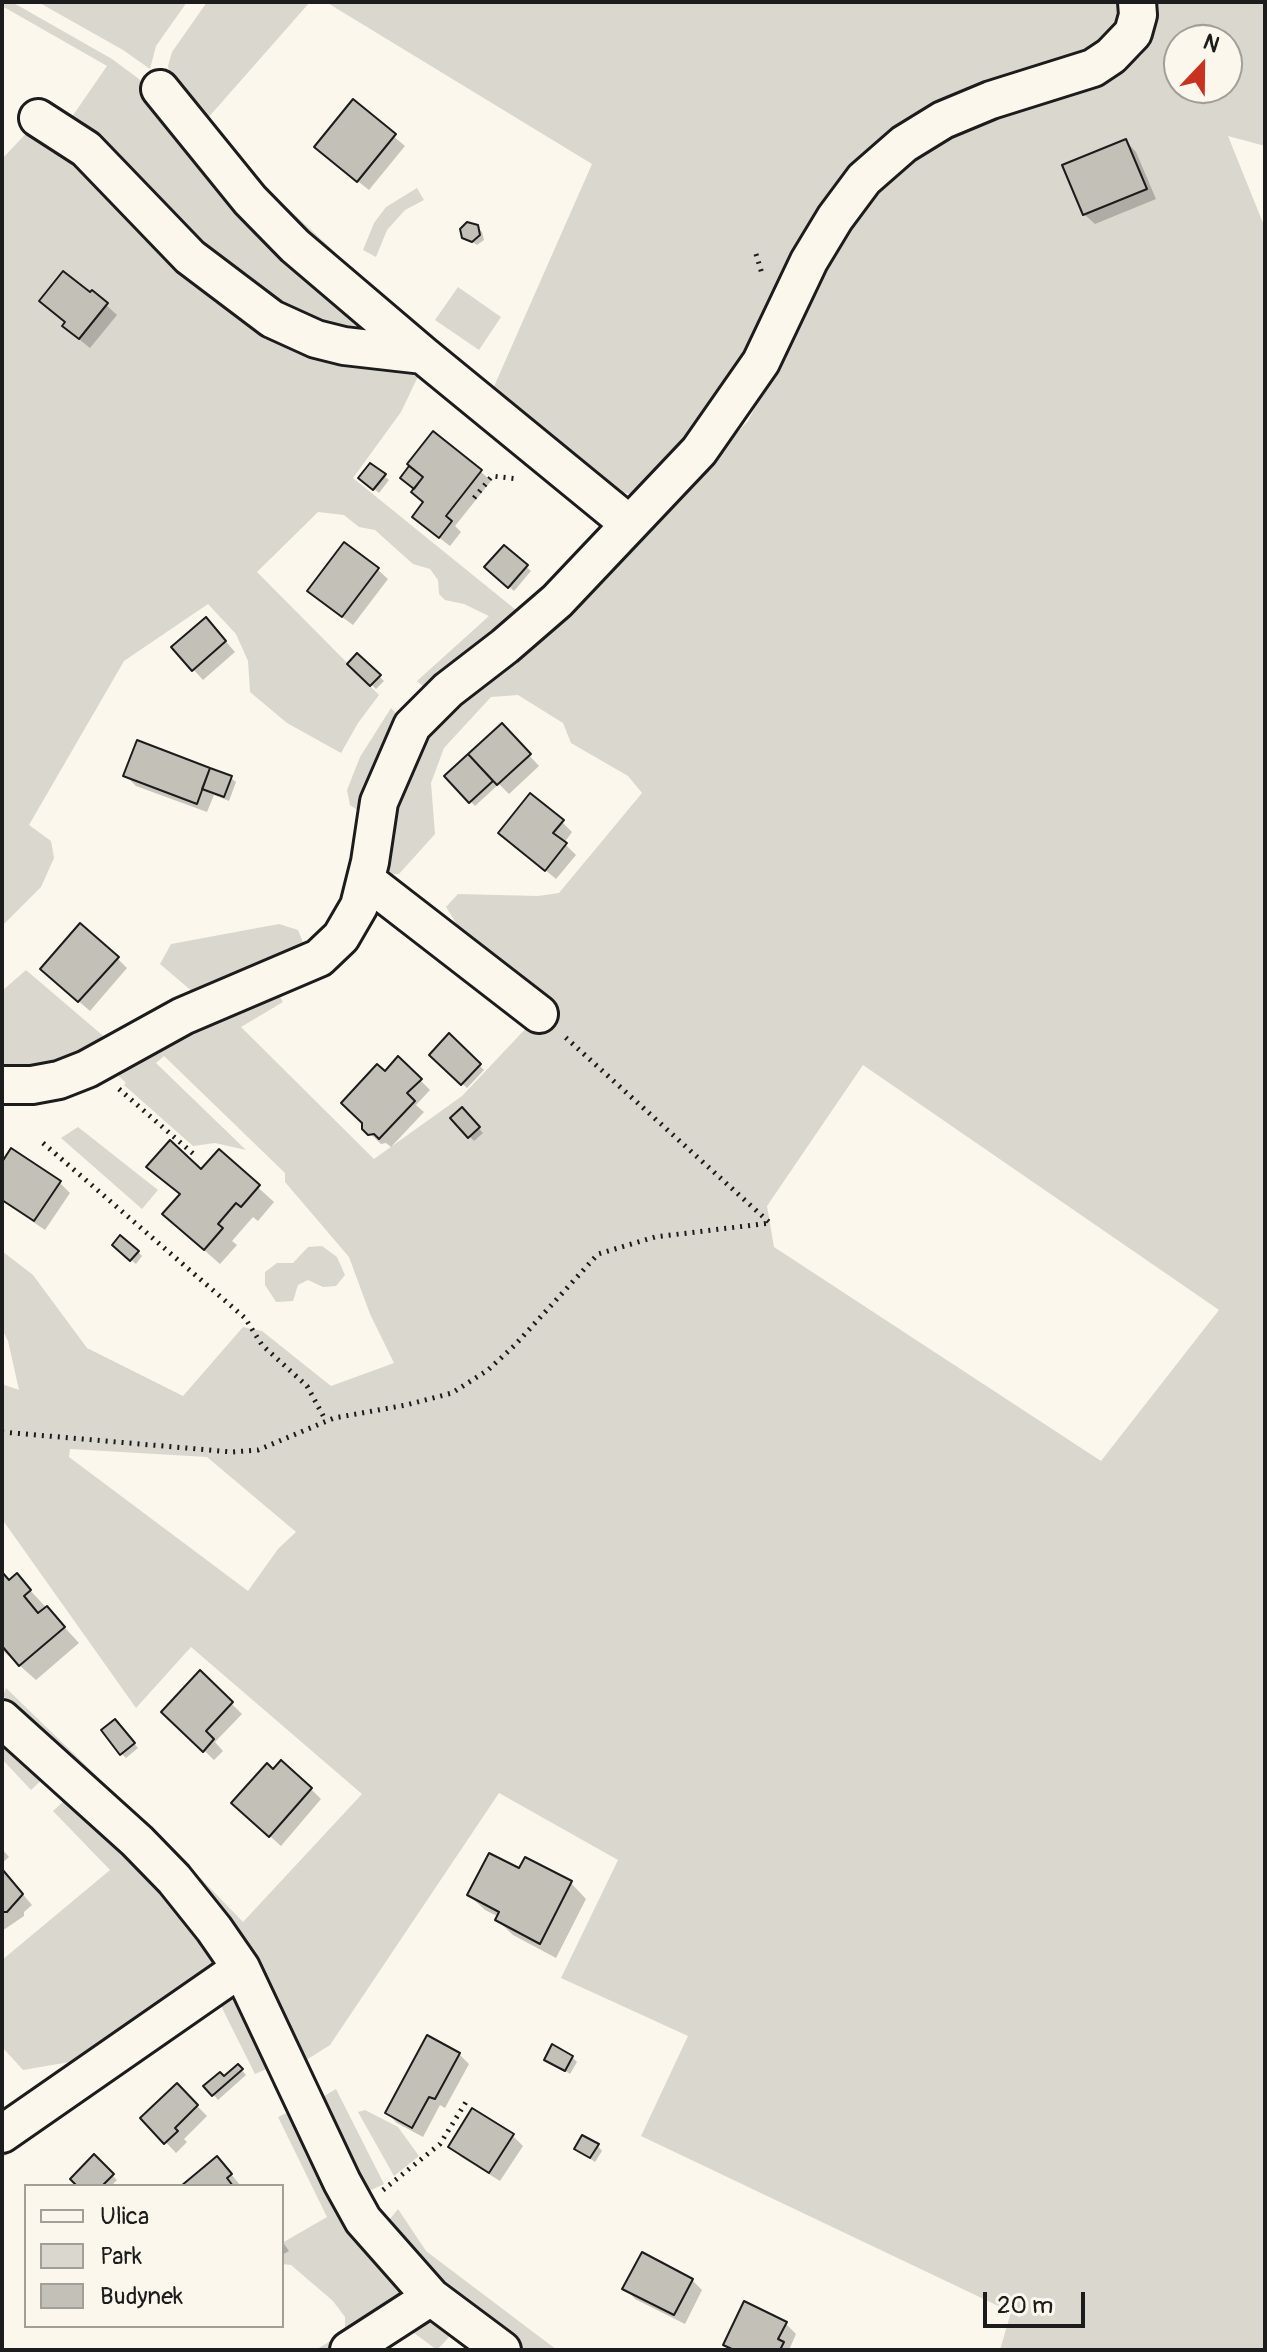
<!DOCTYPE html>
<style>
body{margin:0}
#map{position:relative;width:1267px;height:2352px;overflow:hidden;background:#fbf7ec;font-family:Pangolin,sans-serif}
canvas{display:block}
.frame{position:absolute;inset:0;border:4px solid #1c1c1c;pointer-events:none}
.legend{position:absolute;left:24px;top:2184px;width:260px;height:144px;box-sizing:border-box;background:#fbf7ec;border:2px solid #a29f99;margin:0;padding:10px 14px;list-style:none;font-size:24px;color:#1c1c1c}
.legend li{display:flex;align-items:center;gap:16px;height:40px}
.legend b{width:40px;border:2px solid #a29f99}
.north{position:absolute;left:1163px;top:24px;width:80px;height:80px;box-sizing:border-box;background:#fbf7ec;border:2px solid #a29f99;border-radius:50%;rotate:22deg;font-size:22px;font-weight:700;line-height:32px;text-align:center;color:#1c1c1c}
.north::after{content:'';display:block;margin:auto;width:28px;height:36px;background:#c8321e;clip-path:polygon(50% 0,100% 100%,50% 72%,0 100%)}
.scale{position:absolute;left:983px;top:2292px;width:102px;height:36px;box-sizing:border-box;border:4px solid #1c1c1c;border-top:0;padding-left:10px;font-size:24px;line-height:28px;white-space:nowrap;color:#1c1c1c;-webkit-text-stroke:6px #fbf7ec;paint-order:stroke}
</style>
<div id="map">
<canvas width="1267" height="2352"></canvas>
<div class="frame"></div>
<ul class="legend">
<li><b style="height:10px;background:#fbf7ec"></b>Ulica</li>
<li><b style="height:22px;background:#dad7ce"></b>Park</li>
<li><b style="height:22px;background:#c3c0b8"></b>Budynek</li>
</ul>
<div class="north">N</div>
<div class="scale">20 m</div>
</div>
<script>
const context = document.querySelector('canvas').getContext('2d');
context.lineJoin = 'round';
function paint(path, color) {
  context.fillStyle = color;
  context.fill(path, 'evenodd');
}
function toPath(rows) {
  const path = new Path2D();
  for (const r of rows) {
    path.moveTo(r[0], r[1]);
    for (let i = 2; i < r.length; i += 2) path.lineTo(r[i], r[i + 1]);
  }
  return path;
}
function trace(path, color, width, dash) {
  context.strokeStyle = color;
  context.lineWidth = width;
  context.lineCap = dash ? 'butt' : 'round';
  context.setLineDash(dash || []);
  context.stroke(path);
}
paint(toPath([
 [2,2,12,2,112,59,139,79,377,342,259,302,67,124,107,66,2,6],
 [38,2,187,2,156,46,150,69,123,50],
 [207,2,310,2,200,127,336,253,324,256,316,254,273,214,253,192,174,95,168,66,172,52],
 [326,2,1128,2,1126,17,1115,37,1097,51,1070,64,931,111,858,166,817,216,789,271,758,349,723,404,688,450,645,489,632,495,614,489,565,458,487,400,361,292,354,283,352,271,353,266,356,277,492,391,592,164],
 [1152,2,1265,2,1265,146,1228,136,1265,228,1265,2350,1000,2350,1011,2312,641,2136,688,2036,561,1978,618,1860,499,1793,330,2045,303,2062,184,1867,184,1861,243,1922,362,1794,191,1647,136,1708,2,1519,2,1384,19,1390,8,1341,2,1329,2,1251,33,1275,87,1348,183,1396,243,1327,262,1331,331,1386,394,1363,370,1314,349,1257,285,1182,285,1173,164,1056,156,1063,246,1150,215,1143,193,1146,124,1085,126,1083,116,1073,182,1029,278,993,283,1002,241,1027,374,1159,462,1096,547,1006,446,926,456,923,446,907,458,894,538,896,559,893,642,793,628,776,571,743,563,723,518,695,491,697,444,748,431,783,435,834,399,874,388,875,382,861,400,774,419,738,643,533,748,421,857,206,902,161,942,137,1121,70,1141,56,1152,38,1158,21],
 [1179,40,1227,40,1227,88,1179,88],
 [863,1065,1219,1310,1101,1461,774,1247,767,1206],
 [70,1449,207,1457,296,1532,278,1549,248,1591,69,1457],
 [35,124,218,290,422,368,401,412,353,478,521,614,427,690,417,681,489,616,464,604,445,600,439,594,438,580,430,569,413,564,375,530,359,527,344,515,318,512,257,572,379,695,358,723,341,753,287,723,250,692,248,661,236,634,208,604,124,661,29,825,51,841,54,858,41,887,2,926,2,159],
 [417,188,424,200,405,210,387,230,376,257,363,250,374,223,386,207],
 [458,287,501,317,479,350,435,320],
 [391,708,398,715,376,765,363,814,350,805,347,790,360,757],
 [279,924,298,930,304,945,194,993,160,964,171,944],
 [26,970,108,1040,65,1068,2,1076,2,991],
 [78,1127,158,1190,142,1209,61,1138],
 [322,1246,337,1257,345,1275,336,1286,323,1287,308,1280,298,1285,293,1301,276,1302,265,1285,265,1272,277,1263,293,1263,308,1247],
 [6,1688,166,1843,160,1845,27,1723,3,1695],
 [2,1737,45,1777,31,1790,2,1759],
 [67,1798,153,1879,218,1959,216,1971,99,2057,23,2070,2,2047,2,1960,110,1870,53,1811],
 [217,1993,238,1994,273,2066,255,2074,219,2002,79,2105,2,2158,2,2147],
 [336,2089,384,2184,365,2193,319,2099],
 [293,2110,405,2293,335,2350,315,2350,329,2342,345,2328,345,2317,333,2301,291,2265,282,2264,282,2243,327,2217,278,2117],
 [365,2110,398,2127,419,2156,394,2176,358,2112],
 [398,2209,426,2251,557,2350,526,2350,446,2290,386,2224],
 [431,2316,452,2334,437,2350,410,2330]
]), '#dad7ce');
paint(toPath([
 [353,102,405,146,369,190,327,157],
 [1126,141,1136,152,1156,199,1095,224,1084,214],
 [477,227,482,232,484,240,477,245,464,237],
 [92,292,117,315,90,348,75,336],
 [371,466,389,480,379,493,365,482],
 [412,466,480,471,491,481,455,526,461,532,450,546,425,527,425,504,416,489,402,478],
 [504,548,531,571,514,591,487,567],
 [377,569,388,579,353,625,320,601],
 [216,630,235,652,203,680,193,669],
 [357,656,384,681,376,689,350,664],
 [502,726,539,766,509,794,499,784,475,806,447,777],
 [126,776,231,778,236,782,229,801,214,795,207,812,136,786],
 [562,822,572,832,564,843,576,855,556,879,501,833],
 [117,958,127,968,90,1011,53,979],
 [449,1036,484,1070,467,1088,432,1055],
 [399,1059,430,1090,416,1105,424,1112,391,1147,386,1143,381,1144,364,1128,385,1074],
 [462,1110,483,1133,474,1141,453,1119],
 [219,1152,274,1202,258,1221,253,1217,232,1241,237,1245,220,1264,180,1229,181,1196,149,1167,201,1172],
 [2,1166,60,1183,70,1193,45,1230,2,1201],
 [119,1249,138,1252,142,1256,136,1264],
 [2,1573,10,1581,17,1576,79,1643,36,1680,2,1650],
 [200,1673,242,1714,215,1742,223,1751,214,1760,164,1712],
 [120,1726,138,1748,126,1758,121,1753],
 [311,1789,321,1799,281,1846,244,1813],
 [2,1849,9,1857,2,1863],
 [2,1870,32,1905,24,1912,24,1916,2,1931],
 [520,1871,571,1883,586,1899,556,1958,513,1935,497,1920,499,1917,485,1910,469,1895],
 [459,2054,469,2064,445,2108,440,2105,423,2137,397,2123,387,2113],
 [572,2057,577,2062,570,2074,546,2059],
 [238,2066,246,2075,218,2100,206,2086,224,2078],
 [177,2086,207,2116,184,2139,187,2142,176,2153,143,2118],
 [512,2135,523,2146,500,2181,461,2157,451,2147],
 [598,2146,602,2151,595,2162,576,2149],
 [94,2157,117,2180,111,2186,79,2186],
 [227,2169,240,2185,184,2186],
 [282,2241,289,2251,282,2255],
 [692,2280,702,2290,685,2324,635,2299,625,2288],
 [785,2323,796,2334,789,2350,731,2350,725,2344]
]), '#0003');
const building = toPath([
 [353,99,396,134,357,182,314,147,353,99],
 [1126,139,1147,189,1083,215,1062,165,1126,139],
 [467,222,478,225,480,235,472,242,462,238,460,229,467,222],
 [63,271,90,292,92,290,108,303,79,339,62,326,65,322,39,301,63,271],
 [433,431,482,470,446,516,452,521,439,538,412,517,423,502,411,492,423,477,407,464,433,431],
 [370,463,386,474,373,490,358,478,370,463],
 [409,466,423,477,414,489,400,478,409,466],
 [344,542,379,568,342,617,307,591,344,542],
 [504,545,528,565,508,588,484,567,504,545],
 [206,617,226,641,192,671,171,647,206,617],
 [357,653,381,675,370,686,347,664,357,653],
 [502,723,531,754,497,785,468,754,502,723],
 [137,740,210,768,197,804,123,776,137,740],
 [468,754,493,781,469,803,444,776,468,754],
 [210,768,232,776,224,797,202,789,210,768],
 [530,793,564,820,553,833,567,843,545,871,498,833,530,793],
 [80,923,119,957,78,1002,40,969,80,923],
 [449,1033,481,1064,461,1085,429,1055,449,1033],
 [398,1056,422,1079,407,1093,415,1101,379,1139,374,1134,368,1135,362,1129,362,1123,341,1103,377,1064,385,1071,398,1056],
 [462,1107,480,1127,468,1138,450,1118,462,1107],
 [170,1140,201,1169,219,1149,260,1185,241,1207,236,1203,218,1224,223,1228,204,1250,162,1214,180,1194,146,1167,170,1140],
 [11,1148,61,1181,34,1221,2,1200,2,1162,11,1148],
 [120,1235,139,1251,130,1261,112,1245,120,1235],
 [2,1572,9,1580,17,1573,31,1590,24,1596,38,1613,47,1606,65,1627,19,1666,2,1646,2,1572],
 [200,1670,233,1702,206,1731,214,1739,203,1752,161,1712,200,1670],
 [115,1719,135,1743,120,1755,101,1730,115,1719],
 [281,1760,312,1788,269,1837,231,1803,267,1763,273,1769,281,1760],
 [489,1853,519,1868,525,1857,572,1881,540,1944,495,1920,499,1912,467,1895,489,1853],
 [2,1869,23,1894,7,1912,2,1912,2,1869],
 [427,2035,460,2053,435,2099,429,2097,412,2128,385,2113,427,2035],
 [552,2044,573,2056,565,2071,544,2060,552,2044],
 [238,2064,243,2069,212,2096,203,2086,220,2072,224,2076,238,2064],
 [177,2083,198,2105,175,2128,178,2131,164,2144,140,2118,177,2083],
 [472,2108,514,2134,489,2173,448,2147,472,2108],
 [582,2135,599,2144,590,2158,574,2149,582,2135],
 [94,2154,114,2174,102,2186,77,2186,70,2179,94,2154],
 [217,2156,232,2174,227,2178,233,2186,181,2186,217,2156],
 [642,2252,693,2279,674,2315,622,2289,642,2252],
 [744,2301,787,2322,778,2339,784,2342,780,2350,734,2350,723,2345,744,2301]
]);
paint(building, '#c3c0b8');
trace(building, '#1c1c1c', 2);
const minor = toPath([
 [160,89,250,200,295,246,423,355,628,523],
 [38,118,86,149,190,257,272,319,316,339,344,346,423,355],
 [366,880,539,1014],
 [2,1085,32,1085,59,1080,87,1069,183,1016,319,958,341,937,359,906,370,862,379,802,412,726,448,690,505,646,557,601,699,451,761,362,809,261,835,218,864,179,904,144,943,120,991,100,1093,68,1111,56,1133,33,1138,15,1137,2],
 [2,1719,137,1841,174,1879,214,1929,241,1968,342,2182,363,2220,431,2297,502,2350],
 [2,2134,241,1968],
 [349,2350,431,2297]
]);
trace(minor, '#1c1c1c', 42);
trace(toPath([
 [756,254,763,277],
 [474,498,492,476,518,479],
 [119,1089,197,1157],
 [43,1143,245,1318,262,1345,307,1386,326,1421],
 [2,1432,232,1452,258,1450,334,1418,406,1405,452,1393,488,1370,515,1345,598,1254,655,1237,770,1223,564,1036],
 [383,2190,440,2144,466,2102]
]), '#1c1c1c', 5, [2, 6]);
trace(minor, '#fbf7ec', 36);
</script>
